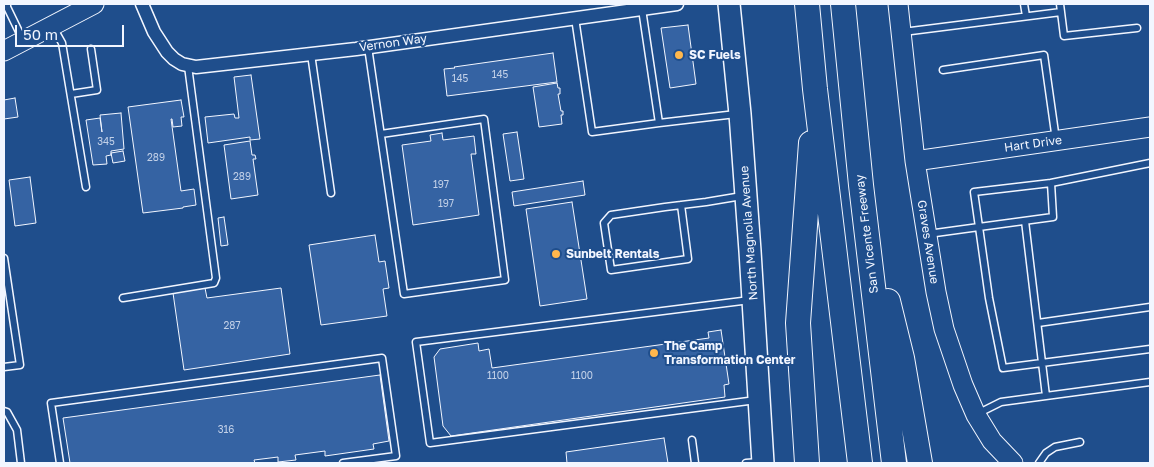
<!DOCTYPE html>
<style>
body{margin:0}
#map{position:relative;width:1154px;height:467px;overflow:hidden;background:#1f4e8c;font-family:"Golos Text",sans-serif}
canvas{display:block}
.frame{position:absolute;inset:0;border:5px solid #f2f6ff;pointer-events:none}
.scale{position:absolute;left:15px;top:25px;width:109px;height:22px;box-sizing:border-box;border:2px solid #f2f6ff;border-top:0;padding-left:6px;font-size:15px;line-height:18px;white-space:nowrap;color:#f2f6ff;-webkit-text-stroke:4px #1f4e8c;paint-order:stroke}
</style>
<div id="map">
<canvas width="1154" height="467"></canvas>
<div class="frame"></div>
<div class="scale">50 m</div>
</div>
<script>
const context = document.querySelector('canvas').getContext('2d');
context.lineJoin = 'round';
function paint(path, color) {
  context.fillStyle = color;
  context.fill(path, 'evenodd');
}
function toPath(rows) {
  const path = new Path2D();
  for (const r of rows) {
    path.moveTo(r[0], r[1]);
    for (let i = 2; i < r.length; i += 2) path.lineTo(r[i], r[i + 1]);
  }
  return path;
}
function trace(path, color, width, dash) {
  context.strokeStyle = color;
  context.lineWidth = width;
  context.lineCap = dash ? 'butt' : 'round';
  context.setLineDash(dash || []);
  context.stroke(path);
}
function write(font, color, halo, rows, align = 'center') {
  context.font = font + ' "Golos Text",sans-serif';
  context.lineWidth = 4;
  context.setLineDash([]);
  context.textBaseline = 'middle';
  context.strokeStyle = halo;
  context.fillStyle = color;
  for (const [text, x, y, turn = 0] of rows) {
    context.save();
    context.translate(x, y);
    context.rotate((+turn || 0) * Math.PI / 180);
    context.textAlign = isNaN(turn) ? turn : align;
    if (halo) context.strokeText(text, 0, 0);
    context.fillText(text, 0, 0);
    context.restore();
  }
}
const building = toPath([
 [688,25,696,84,670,88,661,28,688,25],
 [553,53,557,82,447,96,444,69,455,68,454,67,553,53],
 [251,75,260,139,250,140,250,137,208,143,205,117,234,114,235,118,239,118,234,77,251,75],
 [557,83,558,88,560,88,560,94,558,94,561,111,563,111,563,115,561,115,562,124,539,127,533,87,557,83],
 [15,98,18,117,4,119,4,100,15,98],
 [181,100,184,117,181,117,182,126,173,127,172,119,171,119,181,191,194,189,196,205,183,207,183,208,143,213,128,107,181,100],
 [121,113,124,149,111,151,111,155,106,156,107,164,93,165,86,120,100,118,102,132,100,115,121,113],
 [517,132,524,179,510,181,503,134,517,132],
 [442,133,443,140,474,136,476,154,471,154,479,215,413,225,402,145,431,141,430,135,442,133],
 [250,141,252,155,255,155,256,159,253,159,258,195,231,199,224,145,250,141],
 [123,151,125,161,113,163,111,153,123,151],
 [30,177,36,223,15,226,9,180,30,177],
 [583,181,585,195,514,206,512,192,583,181],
 [572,202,587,299,540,306,526,209,572,202],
 [224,217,228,245,221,246,218,218,224,217],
 [375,235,379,262,385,261,389,288,383,289,387,316,321,325,309,245,375,235],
 [205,288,207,298,281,288,290,354,184,370,173,293,205,288],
 [721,330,729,384,724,385,725,397,451,436,443,426,434,357,440,349,478,343,479,351,489,349,492,368,709,338,708,332,721,330],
 [380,375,389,441,373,444,374,449,325,456,325,451,295,455,296,460,278,462,278,457,254,460,255,463,70,463,63,418,380,375],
 [664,438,668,463,567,463,566,452,664,438]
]);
paint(building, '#3563a3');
trace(building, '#f2f6ff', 1);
const lane = toPath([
 [7,4,7,7,23,40],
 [1024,4,1026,16],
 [1060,4,1064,36,1137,28],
 [642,9,659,123],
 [575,18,592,132,659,123,736,114],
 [53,27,62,43,86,187],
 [903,32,1061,12],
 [368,47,404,294,505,280,484,119,381,134],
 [311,54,331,193],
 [943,70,1044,55,1056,140],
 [71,94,97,90,91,49],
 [1051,183,1150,163],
 [681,205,688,259,611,270,604,223,611,215,665,207,706,202,742,196],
 [1025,221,1046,396],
 [928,234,979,227,1053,217,1051,183,974,192,979,227,989,298,1003,368,1150,349],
 [4,258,20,365,4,367],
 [123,298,214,283,216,278,188,66],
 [750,300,416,342,430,443,756,400],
 [1038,323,1150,307],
 [4,411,7,412,17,430,21,463],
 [977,414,1001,402,1150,382],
 [692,440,695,463],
 [60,463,51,403,382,358,396,456,343,463],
 [746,463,760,462],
 [1039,463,1046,453,1055,447,1080,442]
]);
const street = toPath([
 [142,4,154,32,167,52,174,59,182,64,196,67,356,49,677,4]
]);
const secondary = toPath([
 [898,4,915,161,936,292,944,329,963,385,976,415,992,441,1013,463],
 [4,51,94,4],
 [915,161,1150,127]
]);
const primary = toPath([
 [729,4,740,114,750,251,763,463]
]);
const highway = toPath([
 [807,4,815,89,860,463],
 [843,4,861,185,894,463],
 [888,301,902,358,920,463],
 [807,463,798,323,811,143]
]);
trace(lane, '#f2f6ff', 9);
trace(street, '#f2f6ff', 15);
trace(secondary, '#f2f6ff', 21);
trace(primary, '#f2f6ff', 24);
trace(highway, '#f2f6ff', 26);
trace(lane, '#1f4e8c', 6);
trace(street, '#1f4e8c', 12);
trace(secondary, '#1f4e8c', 19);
trace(primary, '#1f4e8c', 21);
trace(highway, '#1f4e8c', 24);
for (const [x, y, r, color] of [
 [679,55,5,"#ffb74d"],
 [556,254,5,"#ffb74d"],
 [654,353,5,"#ffb74d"]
]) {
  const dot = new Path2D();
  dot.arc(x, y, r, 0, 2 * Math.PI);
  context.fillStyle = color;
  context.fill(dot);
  trace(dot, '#1f4e8c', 2);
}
write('10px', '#c3d1e8', null, [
 ["145",500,75],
 ["145",460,79],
 ["345",106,142],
 ["289",156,158],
 ["289",242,177],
 ["197",441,185],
 ["197",446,204],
 ["287",232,326],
 ["1100",498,376],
 ["1100",582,376],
 ["316",226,430]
]);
write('12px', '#f2f6ff', '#1f4e8c', [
 ["Vernon Way",393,43,-8],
 ["Hart Drive",1033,144,-8],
 ["North Magnolia Avenue",749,233,-94],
 ["San Vicente Freeway",867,234,-97],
 ["Graves Avenue",928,242,81]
]);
write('bold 12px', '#f2f6ff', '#1f4e8c', [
 ["SC Fuels",689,55],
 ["Sunbelt Rentals",566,254],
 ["The Camp",664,346],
 ["Transformation Center",664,360]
], 'left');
</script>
